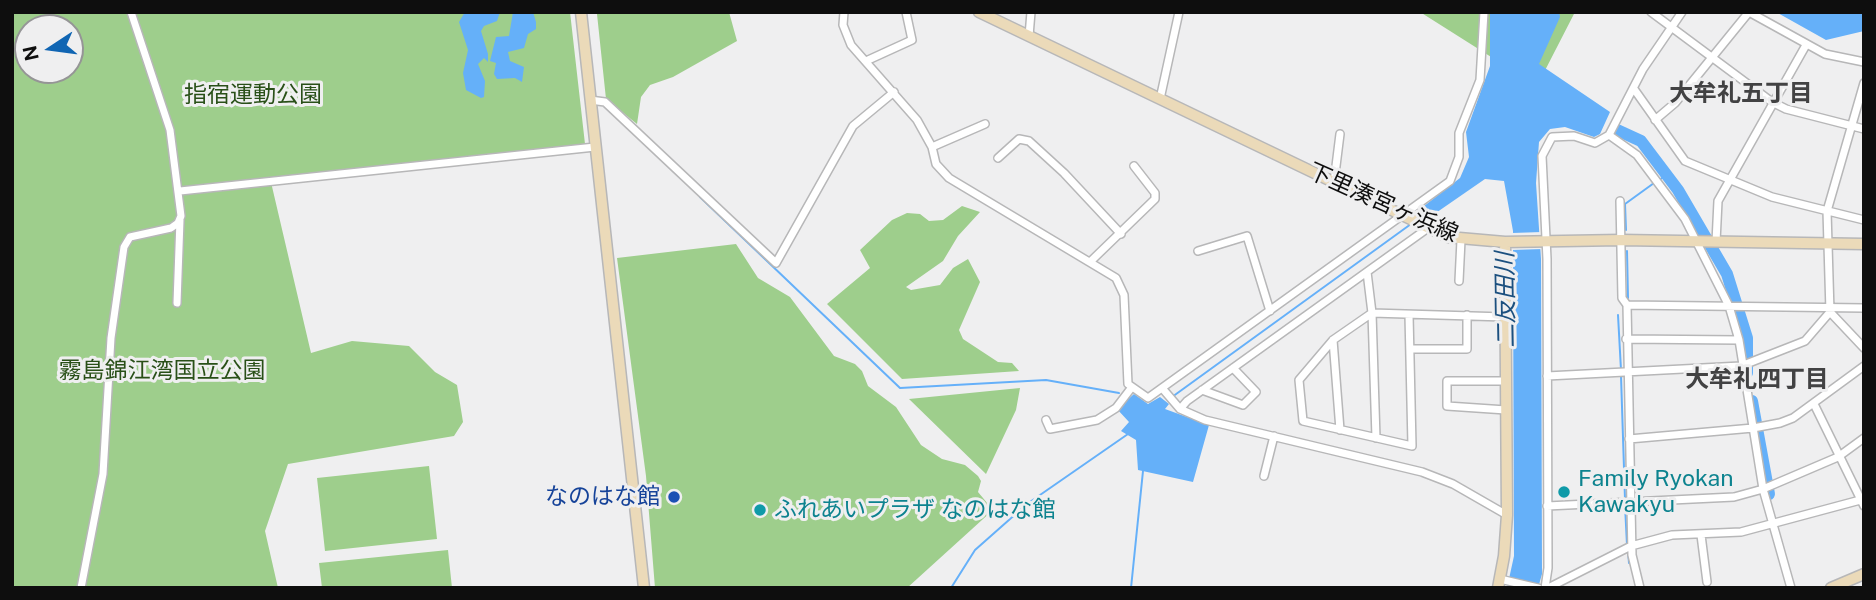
<!DOCTYPE html>
<meta charset="utf-8">
<style>
body{margin:0}
#map{position:relative;width:1876px;height:600px;overflow:hidden;background:#efeff0;font-family:"Public Sans",sans-serif}
canvas{display:block}
.frame{position:absolute;inset:0;border:14px solid #0e0e0e;pointer-events:none}
.north{position:absolute;left:14px;top:14px;width:70px;height:70px;box-sizing:border-box;background:#efeff0;border:2px solid #959596;border-radius:50%;rotate:257deg;font-size:19px;font-weight:700;line-height:28px;text-align:center;color:#0e0e0e}
.north::after{content:'';display:block;margin:auto;width:24px;height:32px;background:#1065b3;clip-path:polygon(50% 0,100% 100%,50% 72%,0 100%)}
</style>
<div id="map">
<canvas width="1876" height="600"></canvas>
<div class="frame"></div>
<div class="north">N</div>
</div>
<script>
const context = document.querySelector('canvas').getContext('2d');
context.lineJoin = 'round';
function paint(path, color) {
  context.fillStyle = color;
  context.fill(path, 'evenodd');
}
function toPath(rows) {
  const path = new Path2D();
  for (const r of rows) {
    path.moveTo(r[0], r[1]);
    for (let i = 2; i < r.length; i += 2) path.lineTo(r[i], r[i + 1]);
  }
  return path;
}
function trace(path, color, width, dash) {
  context.strokeStyle = color;
  context.lineWidth = width;
  context.lineCap = dash ? 'butt' : 'round';
  context.setLineDash(dash || []);
  context.stroke(path);
}
function write(font, color, halo, rows, align = 'center') {
  context.font = font + ' "Public Sans","Noto Sans JP",sans-serif';
  context.lineWidth = 6;
  context.setLineDash([]);
  context.textBaseline = 'middle';
  context.strokeStyle = halo;
  context.fillStyle = color;
  for (const [text, x, y, turn = 0] of rows) {
    context.save();
    context.translate(x, y);
    context.rotate((+turn || 0) * Math.PI / 180);
    context.textAlign = isNaN(turn) ? turn : align;
    if (halo) context.strokeText(text, 0, 0);
    context.fillText(text, 0, 0);
    context.restore();
  }
}
paint(toPath([
 [12,12,570,12,585,144,270,178,311,353,352,341,409,346,435,372,457,385,463,422,454,436,288,464,265,531,278,588,12,588],
 [28,28,70,28,70,70,28,70],
 [600,12,729,12,737,41,673,77,650,85,641,97,637,124,606,99,597,14],
 [1420,12,1575,12,1537,86],
 [962,206,980,212,958,236,943,261,906,287,911,290,940,285,953,268,968,259,980,282,959,330,963,339,998,362,1012,363,1019,371,902,379,827,304,870,268,860,250,892,220,907,213,920,214,929,221,943,220],
 [736,244,758,278,790,297,834,356,855,364,862,371,868,386,896,407,921,445,942,459,965,465,978,476,981,481,978,492,993,510,907,588,655,588,646,476,617,258],
 [1020,388,1016,410,986,474,909,399],
 [429,466,437,539,325,551,317,478],
 [448,550,452,588,322,588,319,563]
]), '#9ece8c');
paint(toPath([
 [465,12,500,12,497,21,484,26,481,31,488,54,488,62,484,58,478,64,485,81,484,97,481,98,466,90,463,73,468,50,459,22],
 [513,12,533,12,536,22,536,29,528,34,524,48,508,52,510,61,524,67,522,82,515,78,497,79,494,74,496,63,490,61,496,37,509,36],
 [1490,12,1559,12,1560,17,1539,64,1610,112,1600,134,1594,137,1565,127,1550,129,1539,142,1536,183,1541,259,1542,574,1538,588,1507,588,1514,556,1513,264,1513,231,1504,181,1485,179,1430,217,1419,210,1460,178,1469,157,1466,132,1490,66],
 [1776,12,1864,12,1864,31,1826,40],
 [1134,394,1148,404,1160,397,1169,404,1165,409,1209,425,1193,482,1138,470,1136,440,1121,431,1129,422,1117,409]
]), '#65b0f9');
paint(toPath([
 [1542,232,1543,249,1512,250,1512,233]
]), '#efeff0');
trace(toPath([
 [1659,180,1667,175],
 [700,197,900,388,1046,380,1119,393],
 [1626,230,1625,204,1654,183],
 [1627,251,1628,298],
 [1618,315,1621,370],
 [1621,376,1625,499],
 [1172,397,1411,224],
 [1625,505,1627,545],
 [1628,550,1629,563],
 [951,588,975,550,1027,504,1128,434],
 [1131,588,1143,471]
]), '#65b0f9', 2);
trace(toPath([
 [1617,130,1641,141,1678,190,1727,274,1747,338,1747,373],
 [1752,401,1769,494]
]), '#65b0f9', 12);
const street = toPath([
 [844,12,843,25,851,45,917,120,932,147,936,164,949,178,1116,278,1124,295,1128,384,1148,398,1450,181,1459,157,1459,133,1480,80,1484,12],
 [1651,12,1772,102,1786,109,1864,129],
 [1749,12,1825,54,1864,62],
 [1029,36,1031,12],
 [866,61,912,40,906,12],
 [1864,83,1827,211,1830,312,1864,348],
 [1634,89,1685,161,1772,197,1864,220],
 [1160,99,1179,12],
 [590,100,605,102,776,263,853,126,894,92],
 [1655,120,1675,103,1749,12],
 [1609,135,1637,155,1685,219,1729,306,1739,340,1763,489,1791,588],
 [932,147,985,124],
 [998,158,1019,139,1029,141,1064,173,1121,234],
 [1334,182,1340,134],
 [180,191,595,147],
 [1620,201,1622,298,1627,305,1632,555,1640,588],
 [1716,242,1718,201,1806,45],
 [1198,251,1247,236,1270,311],
 [1091,261,1155,199,1155,193,1134,166],
 [1367,272,1372,313,1376,438],
 [1459,281,1461,240],
 [177,303,180,220],
 [1627,305,1864,308],
 [1409,315,1412,446,1303,421,1299,380,1333,340,1372,313,1505,317],
 [1626,339,1739,340],
 [1333,340,1340,430],
 [1410,349,1467,349,1467,315],
 [1547,376,1741,366,1805,341,1830,312],
 [1162,388,1180,409,1205,420,1422,472,1453,484,1507,515],
 [1202,390,1243,405,1256,392,1233,368],
 [1814,404,1864,506],
 [1180,409,1187,401,1428,228],
 [1506,410,1447,406,1447,381,1506,381],
 [1046,420,1050,429,1097,420,1116,408,1132,387],
 [1629,439,1753,428,1780,423,1793,418,1864,366],
 [1264,476,1274,436],
 [1547,506,1734,497,1763,489,1838,457,1864,438],
 [1701,535,1707,582],
 [1500,579,1538,588],
 [81,588,103,474,111,338,124,247,130,237,171,228,178,223,181,216,170,130,131,12],
 [1545,588,1548,568,1547,259,1542,156,1552,137,1574,136,1595,143,1609,135,1643,69,1682,12],
 [1548,588,1631,546,1672,535,1741,532,1864,499]
]);
const secondary = toPath([
 [581,12,644,588],
 [979,12,1448,237,1505,242,1621,240,1864,244],
 [1498,588,1504,556,1507,515,1505,242],
 [1831,588,1864,574]
]);
trace(street, '#b7b7b8', 10);
trace(secondary, '#b7b7b8', 13);
trace(street, '#fff', 7);
trace(secondary, '#ebdab9', 10);
for (const [x, y, r, color] of [
 [1564,492,7,"#0f9aa8"],
 [674,497,7,"#1a4fb4"],
 [760,510,7,"#0f9aa8"]
]) {
  const dot = new Path2D();
  dot.arc(x, y, r, 0, 2 * Math.PI);
  context.fillStyle = color;
  context.fill(dot);
  trace(dot, '#efeff0', 2.5);
}
write('23px', '#295018', '#efeff0', [
 ["指宿運動公園",253,95],
 ["霧島錦江湾国立公園",162,371]
]);
write('23px', '#0e0e0e', '#efeff0', [
 ["下里湊宮ヶ浜線",1383,203,24]
]);
write('23px', '#0d838f', '#efeff0', [
 ["Family Ryokan",1578,479],
 ["Kawakyu",1578,505],
 ["ふれあいプラザ なのはな館",774,510]
], 'left');
write('23px', '#164399', '#efeff0', [
 ["なのはな館",660,497]
], 'right');
write('bold 24px', '#424243', '#efeff0', [
 ["大牟礼五丁目",1741,94],
 ["大牟礼四丁目",1757,380]
]);
write('italic 24px', '#1c507f', '#efeff0', [
 ["二反田川",1506,300,-91]
]);
</script>
